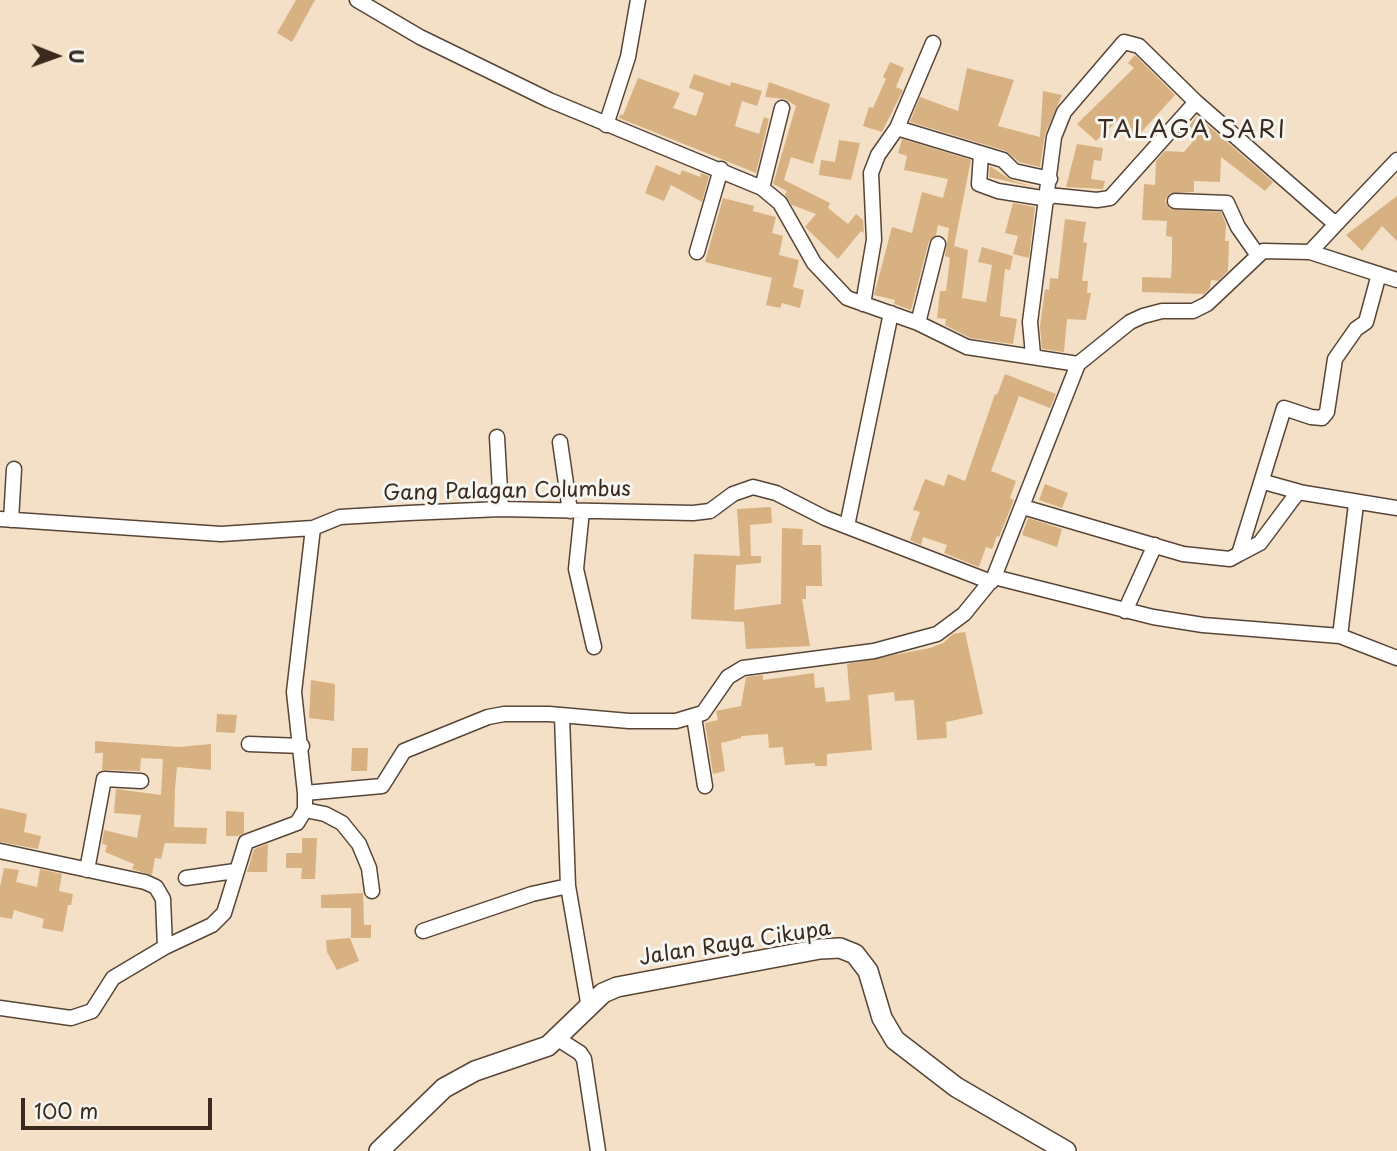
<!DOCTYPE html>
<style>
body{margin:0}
#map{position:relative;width:1397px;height:1151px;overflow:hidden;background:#f4e0c6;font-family:"Playpen Sans",sans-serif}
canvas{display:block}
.north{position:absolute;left:21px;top:21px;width:70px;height:70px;-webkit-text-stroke:5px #f6f6f2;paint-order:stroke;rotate:91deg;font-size:19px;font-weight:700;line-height:28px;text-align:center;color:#3b2a1e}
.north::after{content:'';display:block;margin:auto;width:24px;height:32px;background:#3b2a1e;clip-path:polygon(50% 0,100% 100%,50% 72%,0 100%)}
.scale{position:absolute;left:21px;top:1098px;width:191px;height:32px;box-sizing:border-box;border:4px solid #3b2a1e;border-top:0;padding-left:9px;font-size:21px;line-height:24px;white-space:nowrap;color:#3b2a1e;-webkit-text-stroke:5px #f6f6f2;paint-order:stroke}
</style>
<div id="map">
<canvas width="1397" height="1151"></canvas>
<div class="north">U</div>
<div class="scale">100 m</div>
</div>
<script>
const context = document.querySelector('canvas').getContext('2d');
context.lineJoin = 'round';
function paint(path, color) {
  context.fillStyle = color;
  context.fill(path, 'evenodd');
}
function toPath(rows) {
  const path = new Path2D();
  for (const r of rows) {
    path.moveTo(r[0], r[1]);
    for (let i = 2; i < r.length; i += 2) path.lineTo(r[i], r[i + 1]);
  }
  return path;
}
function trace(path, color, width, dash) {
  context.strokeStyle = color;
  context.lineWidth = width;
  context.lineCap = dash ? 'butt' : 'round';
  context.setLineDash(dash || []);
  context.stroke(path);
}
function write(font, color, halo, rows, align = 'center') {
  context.font = font + ' "Playpen Sans",sans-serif';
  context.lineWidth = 6;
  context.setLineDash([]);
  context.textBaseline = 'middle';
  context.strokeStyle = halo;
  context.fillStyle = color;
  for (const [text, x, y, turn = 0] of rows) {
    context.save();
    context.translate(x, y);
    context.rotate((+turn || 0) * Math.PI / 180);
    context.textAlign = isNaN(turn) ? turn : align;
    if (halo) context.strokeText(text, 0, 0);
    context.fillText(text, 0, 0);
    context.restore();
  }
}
paint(toPath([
 [296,0,315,0,292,42,277,33],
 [1135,55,1175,95,1136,138,1117,121,1096,141,1077,124,1134,68,1128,63],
 [890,62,904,68,896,87,903,90,882,132,863,126,869,107,873,108,886,79,883,77],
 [967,68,1014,80,998,126,1040,137,1043,91,1062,95,1045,134,1040,167,1019,162,1006,151,910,122,920,97,958,111],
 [694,74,730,86,731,82,762,91,757,106,742,101,735,126,759,134,764,117,769,119,756,173,619,118,621,114,623,115,638,78,680,93,673,108,696,116,704,93,689,88],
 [769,82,830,104,813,164,791,157,784,180,830,203,828,208,848,224,856,214,863,220,864,233,861,231,838,259,805,227,816,214,792,205,785,195,787,191,773,184,796,106,785,99,765,97],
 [1197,116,1273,182,1265,191,1221,157,1220,182,1194,181,1194,192,1170,193,1165,201,1170,209,1221,212,1226,224,1225,241,1229,241,1228,271,1218,281,1211,280,1210,288,1204,294,1142,292,1142,277,1171,278,1172,259,1172,237,1166,236,1167,221,1142,220,1144,184,1155,185,1156,161,1165,151,1184,152,1194,140,1184,132],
 [902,139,971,160,954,246,968,250,962,298,986,302,992,265,978,262,982,247,1013,256,1010,270,1005,269,1000,316,1017,319,1013,344,970,338,945,325,946,319,937,318,940,291,946,291,950,258,945,256,949,228,938,225,936,235,929,241,911,310,894,304,895,300,874,295,892,227,912,233,922,192,943,198,948,179,904,170,907,156,898,153],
 [839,140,860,143,851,180,819,175,821,160,835,162],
 [1077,144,1103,148,1101,161,1094,160,1091,179,1105,181,1103,189,1066,187],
 [656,165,680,175,682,170,700,177,701,173,709,176,702,202,671,185,664,201,645,193],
 [990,166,1011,180,1038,188,989,177],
 [1397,196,1397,241,1382,226,1362,251,1346,235],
 [723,198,754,206,753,211,776,217,772,233,783,236,779,255,799,260,793,287,804,290,800,308,782,303,780,308,766,305,772,278,705,262],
 [1013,203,1035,207,1029,258,1013,254,1018,236,1005,233],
 [1065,219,1086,222,1083,242,1087,243,1082,281,1088,281,1087,293,1091,293,1086,320,1067,319,1064,352,1042,349,1040,326,1045,289,1049,290,1050,278,1058,279],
 [1005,374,1056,394,1050,408,1019,396,991,471,1016,481,1010,498,1014,500,999,537,997,536,992,549,986,547,979,567,944,553,947,545,923,537,921,545,910,540,920,512,913,510,925,479,944,486,948,474,965,481,995,394,997,395],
 [1045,484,1068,493,1062,508,1039,500],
 [771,507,772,523,750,525,751,556,761,556,761,563,736,565,734,610,781,604,782,528,803,529,802,545,821,545,822,586,806,586,806,599,802,599,810,646,746,649,744,622,691,619,694,554,740,556,737,509],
 [1028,518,1062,529,1057,547,1022,535],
 [965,632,983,714,946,722,947,738,917,740,914,700,895,701,894,692,868,695,872,750,827,754,827,766,815,766,815,763,785,765,783,747,769,748,768,734,741,736,741,738,721,743,725,771,713,774,705,723,718,720,716,711,741,706,746,677,763,675,763,680,814,673,815,688,824,687,826,702,850,700,847,664,930,648,943,643,953,634],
 [311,680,335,684,334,721,309,718],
 [217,714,237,715,235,733,216,732],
 [95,741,179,747,211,744,211,770,177,767,175,789,174,827,207,828,206,844,165,843,161,859,155,858,152,875,132,869,134,864,105,852,107,845,102,844,104,830,137,838,141,815,114,813,116,789,161,795,163,759,141,758,140,771,102,770,103,753,95,753],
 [352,748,368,748,367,771,351,771],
 [0,808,27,814,24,832,41,836,38,849,0,842],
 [226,811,244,812,244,833,238,836,226,836],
 [302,838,317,838,315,879,301,879,302,868,286,868,286,853,302,853],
 [268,844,267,872,247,872,254,849],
 [4,868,19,870,16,882,37,887,40,869,62,874,59,891,73,894,71,905,68,905,63,932,42,928,44,919,14,910,12,919,0,917,0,887],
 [363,893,364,925,371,925,371,938,351,938,351,908,321,908,321,895],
 [350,938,359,961,337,970,327,952,326,940]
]), '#d7b182');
const minor = toPath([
 [357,0,420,37,549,100,762,188,780,203,814,263,847,298,918,323,967,347,1078,364,1130,322,1143,316,1162,311,1193,311,1207,304,1263,251,1310,252,1397,280],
 [606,125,628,57,638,0],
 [897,128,1003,160,1014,171,1050,179],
 [981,154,979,184,998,191,1048,199],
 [762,188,782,108],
 [1048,195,1097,200,1110,198,1196,102],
 [1175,201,1227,203,1238,227,1257,254],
 [697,252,721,169],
 [1310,252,1339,221],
 [863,304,874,240,871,173,878,155,897,128,933,43],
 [918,323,938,244],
 [1033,355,1030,322,1054,137,1064,112,1124,42,1139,46,1196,102,1332,221,1339,221,1397,160],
 [497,437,501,509],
 [560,442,570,511],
 [1264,482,1300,492],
 [1023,507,1183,554,1230,559,1239,554,1284,408,1311,417,1322,418,1327,412,1335,359,1356,329,1366,322,1379,274],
 [582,511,576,569,594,647],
 [0,519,221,534,313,528,340,517,408,513,501,509,693,513,710,511,733,494,753,487,776,493,825,518,991,582],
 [11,520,14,469],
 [847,526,891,313],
 [313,528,294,692,305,793,382,786,404,751,488,717,504,714,549,714,629,721,676,721,703,713,728,677,743,668,874,651,937,634,964,614,994,577,1078,364],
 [1239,554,1260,543,1298,492,1397,508],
 [994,577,1153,617,1203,625,1340,636,1397,658],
 [1125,611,1155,545],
 [1340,636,1356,504],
 [562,716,568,886,589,1008],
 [694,717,705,786],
 [249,744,302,746],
 [305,810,325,814,342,823,359,844,369,868,372,891],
 [0,851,145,882,156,887,163,899,165,947],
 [87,870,104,779,141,781],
 [186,878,235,871],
 [423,931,532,894,568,886],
 [0,1008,71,1018,92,1011,113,978,165,947,212,925,224,913,246,842,297,823,305,810,305,793],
 [558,1039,580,1053,584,1059,598,1151]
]);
const secondary = toPath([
 [379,1151,444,1088,475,1071,548,1046,603,993,617,987,820,949,840,948,855,954,868,971,882,1018,895,1040,956,1087,1066,1151]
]);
trace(minor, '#574537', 17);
trace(secondary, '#574537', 22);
trace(minor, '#fff', 14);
trace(secondary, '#fff', 19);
write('21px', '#3b2a1e', '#f6f6f2', [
 ["Gang Palagan Columbus",507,492,-1],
 ["Jalan Raya Cikupa",735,944,-9]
]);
context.letterSpacing = '2px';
write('24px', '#3b2a1e', '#f6f6f2', [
 ["TALAGA SARI",1192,131]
]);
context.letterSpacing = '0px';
</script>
